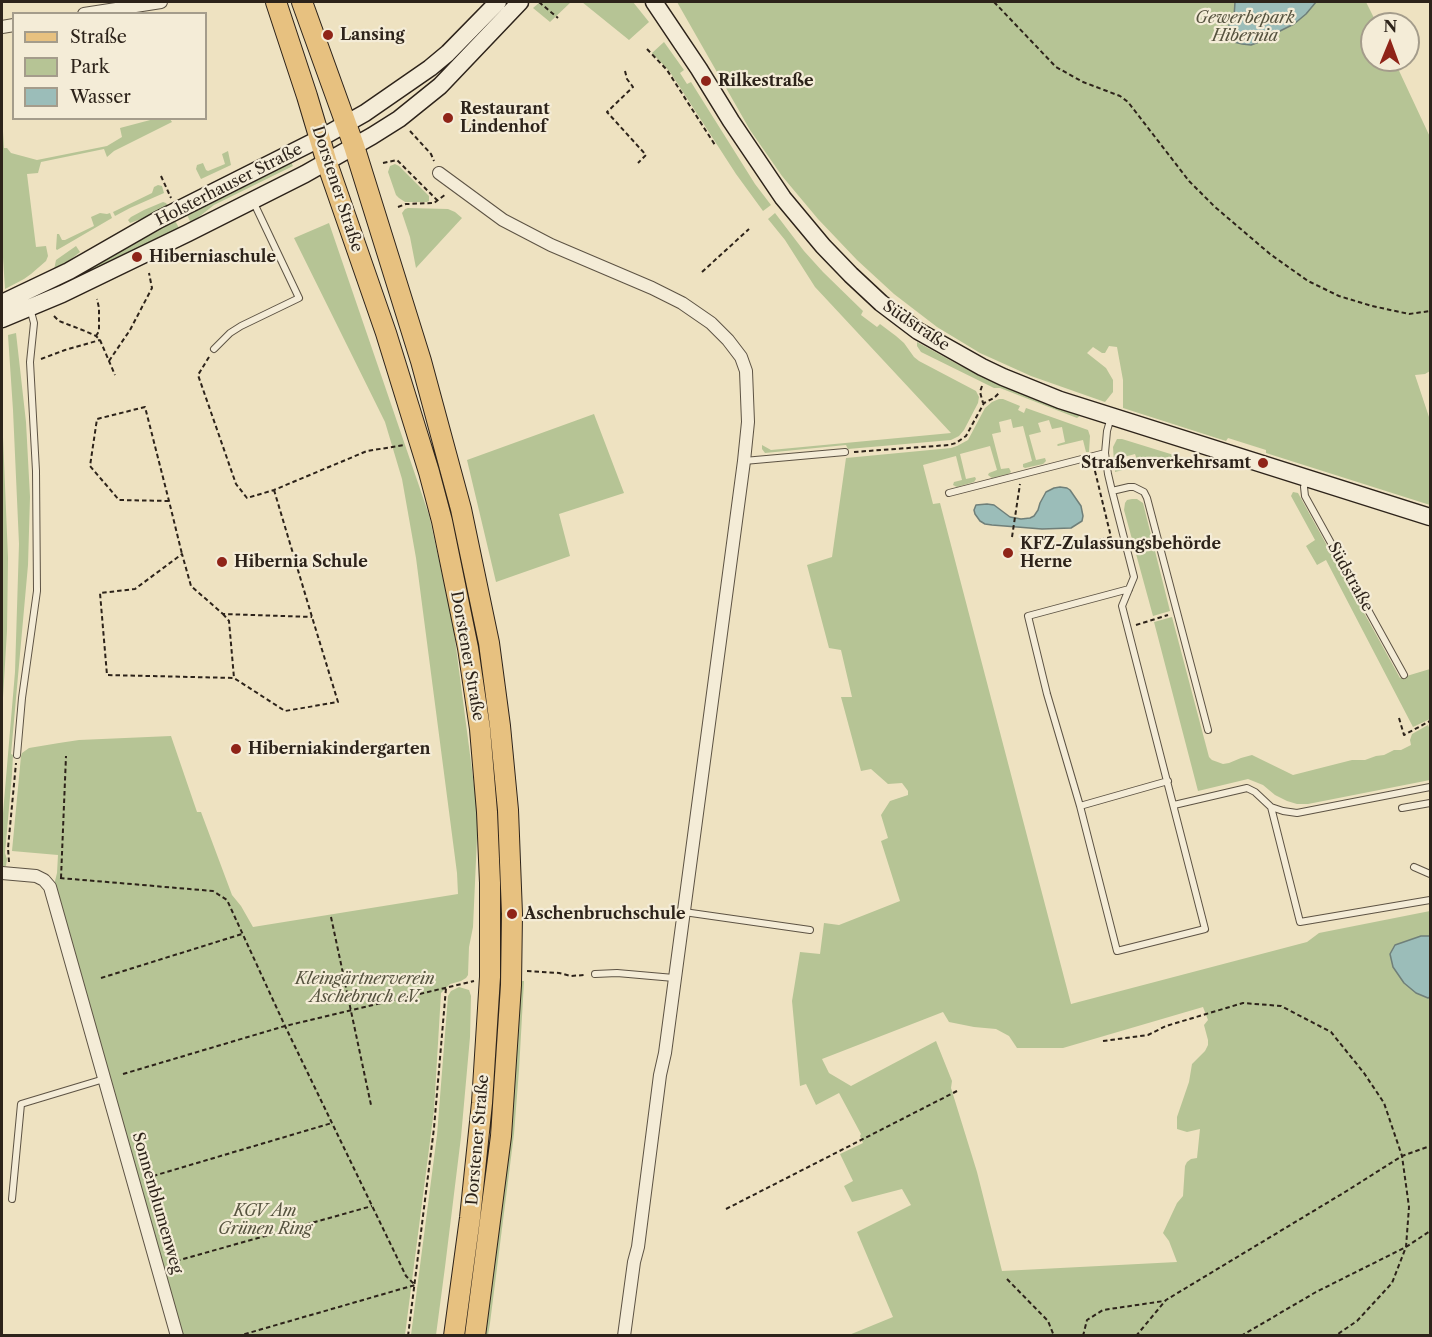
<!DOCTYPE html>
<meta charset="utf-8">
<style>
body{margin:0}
#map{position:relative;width:1432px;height:1337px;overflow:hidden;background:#eee2c1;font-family:"Libre Caslon Text",serif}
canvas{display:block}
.frame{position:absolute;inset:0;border:3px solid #2d231a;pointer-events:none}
.legend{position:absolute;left:12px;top:12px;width:195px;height:108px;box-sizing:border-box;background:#f4ecd7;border:2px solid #a49c8b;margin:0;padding:8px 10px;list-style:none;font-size:18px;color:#2d231a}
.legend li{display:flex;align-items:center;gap:12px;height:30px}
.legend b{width:30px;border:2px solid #a49c8b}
.north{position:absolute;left:1360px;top:12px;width:60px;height:60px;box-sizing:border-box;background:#f4ecd7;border:2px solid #a49c8b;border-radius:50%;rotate:1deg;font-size:16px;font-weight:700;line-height:24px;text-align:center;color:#2d231a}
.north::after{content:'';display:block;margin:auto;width:21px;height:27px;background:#8f2418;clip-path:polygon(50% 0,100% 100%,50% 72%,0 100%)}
</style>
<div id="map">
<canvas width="1432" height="1337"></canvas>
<div class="frame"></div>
<ul class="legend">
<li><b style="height:8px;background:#e7c180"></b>Straße</li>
<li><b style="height:16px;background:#b6c495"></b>Park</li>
<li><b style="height:16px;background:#9bbdb9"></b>Wasser</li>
</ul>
<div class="north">N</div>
</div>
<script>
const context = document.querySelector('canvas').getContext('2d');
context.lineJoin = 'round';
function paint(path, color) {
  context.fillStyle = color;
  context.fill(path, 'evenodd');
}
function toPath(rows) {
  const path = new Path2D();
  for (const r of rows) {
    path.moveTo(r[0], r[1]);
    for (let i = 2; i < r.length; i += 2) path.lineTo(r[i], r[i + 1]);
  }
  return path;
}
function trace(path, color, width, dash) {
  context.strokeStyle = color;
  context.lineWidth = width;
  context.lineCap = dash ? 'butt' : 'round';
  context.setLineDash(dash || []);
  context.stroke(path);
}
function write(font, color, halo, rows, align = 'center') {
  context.font = font + ' "Libre Caslon Text",serif';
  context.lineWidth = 4.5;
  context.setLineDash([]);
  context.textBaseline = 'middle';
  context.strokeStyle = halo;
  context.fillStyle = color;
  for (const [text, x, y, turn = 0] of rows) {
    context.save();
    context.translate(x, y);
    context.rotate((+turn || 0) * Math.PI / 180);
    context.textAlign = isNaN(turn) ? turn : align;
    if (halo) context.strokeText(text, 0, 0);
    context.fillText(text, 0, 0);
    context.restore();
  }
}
paint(toPath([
 [540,2,571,2,550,22,533,8],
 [582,2,633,2,649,22,629,40],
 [677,2,1366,2,1377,24,1372,24,1372,60,1394,60,1430,137,1430,371,1425,374,1415,375,1430,420,1430,505,1266,453,1266,450,1228,438,1226,441,1123,408,1123,380,1117,347,1109,346,1105,353,1102,353,1093,347,1087,353,1106,368,1113,380,1113,392,1105,402,1031,376,980,353,937,327,894,294,857,260,818,219,782,176,750,130],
 [664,42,684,70,680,73,687,84,691,82,755,184,771,205,763,211,736,174,670,72,652,53],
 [2,115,4,148,7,148,11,153,37,160,107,146,122,137,120,128,154,119,170,119,172,122,114,151,107,157,104,149,41,162,38,173,27,174,36,247,46,246,48,256,46,261,31,274,24,279,5,289,2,242],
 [228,151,231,165,201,179,196,169,197,165,203,163,206,170,208,171,225,164,222,154],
 [290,160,293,166,214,205,191,223,185,211],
 [395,164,399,166,429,196,429,201,427,202,405,202,399,198,396,195,388,172,390,166],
 [158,185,162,186,164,193,130,208,115,216,113,212,152,193,154,187],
 [163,202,166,203,168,206,158,213,130,223,128,220,131,217,144,210],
 [408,208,448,209,455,212,462,218,416,268,410,237,402,213,405,209],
 [100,213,107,214,110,213,112,218,64,246,57,250,56,249,57,234,59,234,62,240,65,240,94,226,91,217],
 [775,213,804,251,823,272,863,311,861,315,877,327,880,324,896,336,904,343,914,357,919,361,976,391,979,397,978,403,964,430,959,436,951,440,848,449,846,445,765,453,762,449,762,445,771,450,951,433,815,287,785,240,768,219],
 [173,217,179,228,79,277,16,305],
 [329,223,429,515,453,624,478,816,473,927,469,947,468,975,466,978,461,981,450,984,441,993,434,1110,405,1335,182,1335,54,885,57,873,58,855,12,851,21,756,22,753,29,748,59,743,79,740,171,736,197,812,201,812,232,895,241,906,253,927,458,894,457,873,416,558,402,479,385,422,294,238],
 [76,246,80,252,55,272,54,270,56,260],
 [16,333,26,422,30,497,28,565,11,754,13,755,12,774,5,853,7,859,6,866,2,866,2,825,15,672,19,544,13,410,8,335],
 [917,342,957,364,995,382,1081,415,1077,418,1000,388,994,388,921,352,917,346],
 [999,399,1003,399,1020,406,1018,410,1024,413,1026,408,1088,430,1090,436,1089,452,1086,452,1083,440,1058,446,1057,445,1058,444,1065,442,1062,427,1052,429,1049,420,1038,423,1041,432,1029,435,1036,460,1045,458,1046,461,1043,464,1025,468,1023,467,1023,464,1032,461,1023,426,1013,428,1011,419,999,422,1001,432,992,434,1001,469,1009,468,1011,472,1008,474,992,478,988,475,989,473,997,470,990,446,960,454,966,479,975,477,976,479,974,482,957,487,953,485,954,482,962,480,956,456,923,465,933,504,940,503,1071,1004,1307,942,1319,933,1430,911,1430,936,1421,936,1428,998,1430,997,1430,1333,1426,1336,849,1335,893,1317,857,1232,911,1205,902,1189,852,1202,844,1186,853,1181,840,1154,863,1143,860,1136,861,1134,839,1093,816,1105,806,1084,800,1086,792,1001,800,952,820,954,824,923,839,925,900,901,881,841,888,838,881,815,890,801,908,795,908,791,902,783,888,784,871,769,861,771,841,697,852,697,841,650,829,648,807,565,832,557,846,458,951,448,957,446,968,440,985,408,992,402],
 [1203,1007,1208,1020,1204,1025,1208,1040,1208,1045,1205,1051,1192,1064,1189,1082,1177,1117,1177,1129,1187,1132,1200,1129,1197,1158,1191,1159,1187,1162,1185,1166,1183,1196,1177,1203,1163,1233,1169,1241,1177,1262,1002,1271,977,1172,951,1088,952,1081,936,1041,851,1086,829,1073,822,1059,943,1012,949,1022,974,1027,996,1029,1009,1036,1017,1048,1063,1048],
 [2,413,8,558,7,631,2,714],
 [594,414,624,493,559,514,570,556,496,582,467,460],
 [1117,439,1122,439,1177,456,1115,472,1115,467,1126,464,1127,467,1138,463,1135,454,1124,457,1125,460,1114,463,1113,447],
 [1293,492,1298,493,1400,678,1430,669,1430,719,1413,727,1326,560,1317,565,1306,546,1315,540,1291,496],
 [1132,499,1137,499,1143,503,1170,611,1153,616,1124,510,1125,503,1127,500],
 [1172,617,1209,757,1212,760,1223,764,1229,763,1241,758,1252,755,1293,775,1352,760,1365,760,1376,756,1384,755,1394,750,1401,750,1411,745,1410,740,1412,734,1428,725,1430,730,1430,780,1308,804,1297,804,1287,801,1275,795,1263,785,1248,779,1198,791,1154,622],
 [519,981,524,981,519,1070,514,1134,490,1323,488,1335,483,1336],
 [459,987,469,990,471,996,470,1037,461,1137,445,1267,436,1335,411,1335,437,1135,448,996,451,991]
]), '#b6c495');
const water = toPath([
 [1235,2,1316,2,1306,14,1294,24,1278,32,1272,33,1259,42,1251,45,1242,44,1234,42,1230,34,1228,27,1234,17,1235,2],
 [1060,487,1067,488,1070,490,1081,506,1083,516,1082,521,1071,528,1042,529,992,525,985,524,980,521,975,514,974,510,976,505,987,504,994,505,1010,517,1021,519,1030,518,1034,516,1038,510,1040,503,1046,492,1054,488,1060,487],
 [1421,936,1430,936,1430,997,1428,998,1416,993,1404,983,1393,967,1390,954,1395,945,1421,936]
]);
paint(water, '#9bbdb9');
trace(water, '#6f7f79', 1.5);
const lane = toPath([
 [214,349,230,333,241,326,299,298,253,201],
 [1111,417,1107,431,1105,453,1108,474,1112,491,1129,487,1134,487,1144,492,1147,498,1208,730],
 [744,461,845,452],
 [1306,481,1304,487,1305,496,1404,675],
 [1112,491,1134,577,1122,606,1205,929,1117,951,1080,806,1047,694,1028,616,1129,589],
 [949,493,1105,453],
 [17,755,22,698,37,591,36,471,30,362,34,323,30,308],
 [1174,805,1247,788,1255,792,1271,807,1283,811,1297,813,1430,787],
 [1080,806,1168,781],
 [1271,807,1300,922,1430,900],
 [1402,808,1430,803],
 [1414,867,1430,874],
 [684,912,810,930],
 [595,974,617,973,674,978],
 [12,1199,21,1104,104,1079]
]);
const street = toPath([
 [84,14,161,2],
 [2,27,14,25],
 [439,173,503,220,551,245,652,288,682,303,711,323,728,340,741,357,746,371,748,422,744,461,665,1053,660,1075,638,1247,634,1262,624,1336],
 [2,873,36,876,44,880,50,887,177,1336]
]);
const secondary = toPath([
 [654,2,699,69,731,121,783,198,823,246,851,275,881,303,918,331,982,367,1003,377,1060,400,1430,517],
 [2,303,69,271,158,220,319,139,365,113,430,68,448,53,498,2],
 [2,319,62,294,188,233,305,174,372,136,399,119,440,86,520,2]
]);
const primary = toPath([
 [276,2,307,96,327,163,386,333,429,472,442,521,468,648,480,729,487,812,490,883,490,977,482,1103,470,1218,454,1336],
 [302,2,354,146,421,361,461,509,489,643,500,726,508,810,512,914,511,985,501,1136,475,1336]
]);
trace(lane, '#5d5344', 8);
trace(street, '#5d5344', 14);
trace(secondary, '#2d231a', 19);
trace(primary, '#2d231a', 22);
trace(toPath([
 [539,2,558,18],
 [994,2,1056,67,1083,82,1120,96,1128,102,1189,181,1215,207,1270,254,1308,281,1339,296,1372,306,1409,314,1430,311],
 [647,49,667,70,715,145],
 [625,71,627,79,633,87,607,112,646,155,638,163],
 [410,131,431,154,434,161],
 [383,163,397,160,437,200],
 [161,176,171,198],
 [398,207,406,204,434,203,446,194],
 [702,272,749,229],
 [54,316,59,321,85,331,96,336,100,340,115,375],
 [96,336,99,331,99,308,97,299],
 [209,357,198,375,236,484,247,498,274,490,367,451,405,445],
 [41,359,65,350,100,340],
 [109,361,130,330,152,288,149,273],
 [982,386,980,392,983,403],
 [854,452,949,445,956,443,966,436,984,403,994,398,999,393],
 [274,490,312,617,338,702,285,711,234,678,107,675,100,593,135,589,182,554,191,586,223,614,312,617],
 [169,501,119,500,90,466,97,419,145,407,169,501,182,554],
 [1012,537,1020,484],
 [1078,545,1111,537,1094,467],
 [223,614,229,621,234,678],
 [1136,625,1168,615],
 [1399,718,1404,735,1430,721],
 [9,862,8,848,16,763],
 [60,878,213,891,227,900,285,1026,406,1276,415,1285,238,1336],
 [61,878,66,756],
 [331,917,371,1105],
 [527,971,559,973,571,976,584,975],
 [101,978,242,934],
 [1103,1041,1148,1035,1166,1026,1243,1003,1281,1006,1331,1032,1364,1073,1384,1103,1402,1156,1409,1207,1406,1247,1392,1283,1357,1321,1335,1336],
 [123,1074,285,1026,474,981],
 [153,1176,332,1123],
 [726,1209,957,1091],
 [176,1261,372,1206],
 [1007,1279,1048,1321,1054,1336],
 [408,1336,434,1128,446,988],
 [1083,1336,1087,1320,1103,1310,1164,1301],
 [1136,1336,1166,1300,1345,1192,1402,1156,1430,1146],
 [1241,1336,1316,1292,1406,1247,1430,1231]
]), '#2d231a', 2, [4.5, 3]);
trace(lane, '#f4ecd7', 6);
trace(street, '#f4ecd7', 12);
trace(secondary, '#f4ecd7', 16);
trace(primary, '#e7c180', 20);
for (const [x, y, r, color] of [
 [328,35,6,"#8f2418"],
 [706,81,6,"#8f2418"],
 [448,118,6,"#8f2418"],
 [137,257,6,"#8f2418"],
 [1263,463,6,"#8f2418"],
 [1008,553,6,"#8f2418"],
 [222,562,6,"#8f2418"],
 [236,749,6,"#8f2418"],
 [512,914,6,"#8f2418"]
]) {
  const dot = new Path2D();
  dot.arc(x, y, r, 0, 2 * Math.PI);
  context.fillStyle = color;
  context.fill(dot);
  trace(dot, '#f4ecd7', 2);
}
write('italic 16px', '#56533f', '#f4ecd7', [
 ["Gewerbepark",1245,18],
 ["Hibernia",1245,36],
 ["Kleingärtnerverein",365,979],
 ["Aschebruch e.V.",365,997],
 ["KGV Am",265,1211],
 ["Grünen Ring",265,1229]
]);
write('bold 16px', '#2d231a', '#f4ecd7', [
 ["Lansing",340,35],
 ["Rilkestraße",718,81],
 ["Restaurant",460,109],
 ["Lindenhof",460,127],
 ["Hiberniaschule",149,257],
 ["Straßenverkehrsamt",1251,463,"right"],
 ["KFZ-Zulassungsbehörde",1020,544],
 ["Herne",1020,562],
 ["Hibernia Schule",234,562],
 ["Hiberniakindergarten",248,749],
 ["Aschenbruchschule",524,914]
], 'left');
write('16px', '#2d231a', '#f4ecd7', [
 ["Holsterhauser Straße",229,185,-27],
 ["Dorstener Straße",337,189,72],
 ["Südstraße",916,326,34],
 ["Südstraße",1350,577,61],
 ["Dorstener Straße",467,656,80],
 ["Dorstener Straße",478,1140,-85],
 ["Sonnenblumenweg",157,1203,74]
]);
</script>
